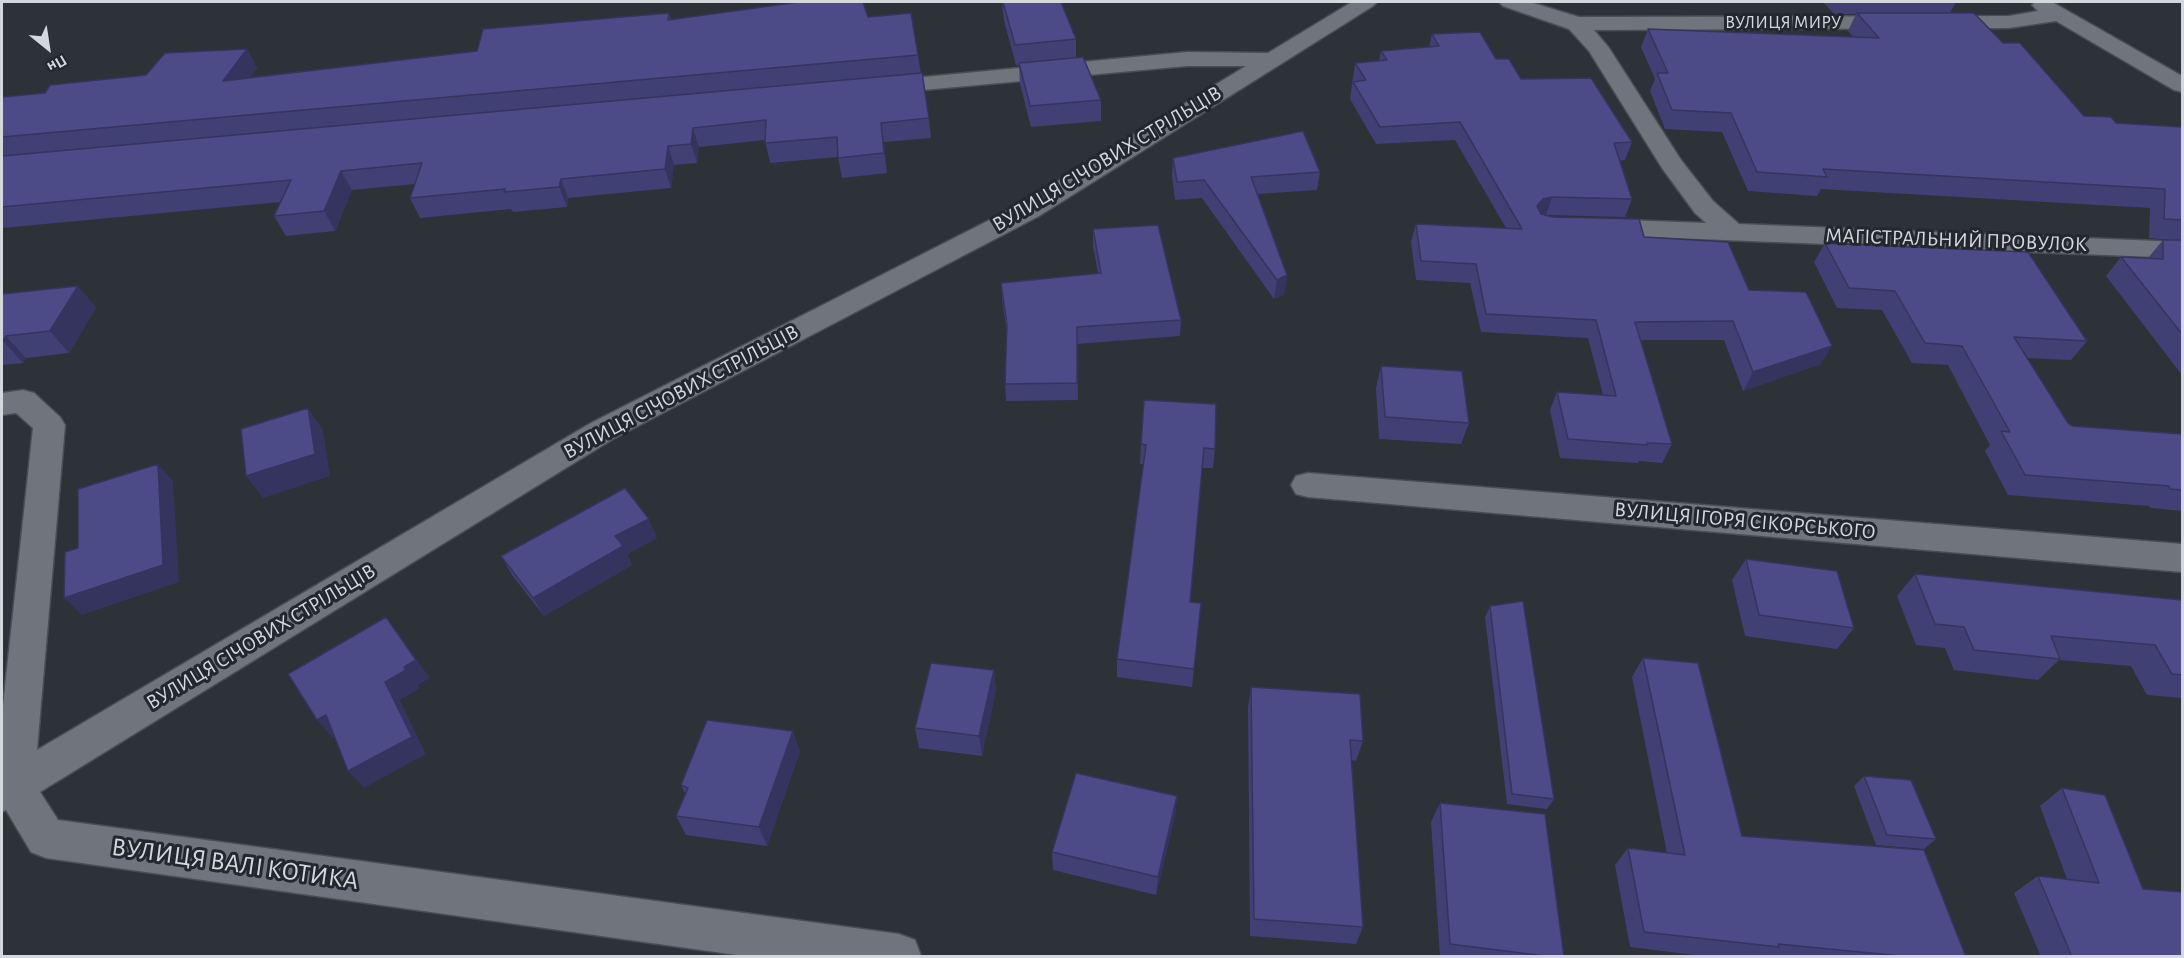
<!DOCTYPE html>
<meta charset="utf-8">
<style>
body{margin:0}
#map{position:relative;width:2184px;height:958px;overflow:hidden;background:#2d3138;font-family:"Alegreya Sans",sans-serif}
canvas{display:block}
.frame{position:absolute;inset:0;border:3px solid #d4d7dc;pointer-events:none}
.north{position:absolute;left:18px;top:18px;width:60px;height:60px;-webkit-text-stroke:4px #23272e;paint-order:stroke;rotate:150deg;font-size:16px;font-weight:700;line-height:24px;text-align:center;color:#d4d7dc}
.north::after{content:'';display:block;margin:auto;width:21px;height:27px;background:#d4d7dc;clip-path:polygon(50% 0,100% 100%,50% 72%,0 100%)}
</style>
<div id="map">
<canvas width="2184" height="958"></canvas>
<div class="frame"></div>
<div class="north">Пн</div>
</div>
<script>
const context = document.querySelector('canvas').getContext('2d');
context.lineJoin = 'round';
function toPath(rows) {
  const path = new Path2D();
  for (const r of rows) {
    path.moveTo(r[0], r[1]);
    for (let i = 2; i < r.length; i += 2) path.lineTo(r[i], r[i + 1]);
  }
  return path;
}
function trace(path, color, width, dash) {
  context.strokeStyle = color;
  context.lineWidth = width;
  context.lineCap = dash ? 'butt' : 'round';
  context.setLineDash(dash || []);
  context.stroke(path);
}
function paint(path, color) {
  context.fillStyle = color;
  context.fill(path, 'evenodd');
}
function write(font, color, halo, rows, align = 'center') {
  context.font = font + ' "Alegreya Sans",sans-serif';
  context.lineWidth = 6;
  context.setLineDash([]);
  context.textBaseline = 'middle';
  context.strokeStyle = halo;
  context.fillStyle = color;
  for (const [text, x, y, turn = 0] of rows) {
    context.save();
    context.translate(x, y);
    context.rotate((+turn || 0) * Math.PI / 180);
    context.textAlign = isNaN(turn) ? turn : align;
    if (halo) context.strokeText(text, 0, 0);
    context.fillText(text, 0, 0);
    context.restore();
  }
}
const street = toPath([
 [1352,2,1377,2,1373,6,1039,216,613,439,40,792,58,820,899,934,915,940,921,956,744,956,46,858,31,852,6,810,2,812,2,715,33,428,16,413,2,415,2,393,23,390,34,393,60,417,65,425,37,750,591,423,1021,204,1246,66,1187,66,879,94,871,92,867,87,871,82,1187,52,1268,53,1352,2],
 [1499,2,1530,2,1579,17,2009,16,2038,11,2032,5,2035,2,2052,2,2182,76,2182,92,2174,90,2056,21,2009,28,1594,30,1609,48,1681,160,1713,201,1739,224,2182,242,2182,258,1597,235,1588,233,1584,227,1588,221,1597,219,1706,223,1695,213,1662,168,1589,51,1569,29,1503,6,1499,2],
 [1308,473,2182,544,2182,572,1308,497,1296,494,1291,485,1296,476,1308,473]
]);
trace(street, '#4a4d54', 3);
paint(street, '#70747d');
paint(toPath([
 [1002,2,1076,39,1076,58,1101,100,1101,121,1031,127,1020,84,1019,65,1016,65,1004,21],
 [1823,2,1956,2,1950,13,2003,43,2084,116,2116,123,2182,127,2182,375,2106,276,2121,257,2148,258,2163,240,2173,240,2149,238,2150,208,1821,189,1817,196,1748,191,1722,132,1665,129,1650,91,1655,79,1641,47,1648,29,1853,37,1848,31,1856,14,1834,14],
 [669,13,671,20,868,17,918,55,921,74,929,118,931,138,884,142,887,173,842,178,838,157,770,163,765,140,699,147,697,163,674,165,671,188,568,198,567,207,513,212,511,209,420,218,410,198,415,184,352,190,335,231,286,236,274,216,281,202,2,228,2,97,45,93,146,75,247,49,257,68,250,77,477,51],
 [1432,34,1496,59,1521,79,1632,142,1625,160,1619,161,1632,199,1625,217,1545,215,1644,237,1749,290,1821,364,1743,391,1724,340,1641,340,1672,444,1662,463,1639,461,1638,463,1560,458,1550,410,1557,392,1603,395,1588,338,1481,332,1470,283,1416,280,1411,242,1416,224,1506,228,1455,140,1376,144,1350,99,1355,63,1379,61,1381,51,1429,47],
 [1173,158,1320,172,1317,190,1258,194,1287,275,1284,294,1274,299,1202,198,1175,200,1172,176],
 [1093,229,1181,320,1180,336,1077,344,1078,400,1006,401,1005,384,1007,333,1002,300,1001,283,1098,273,1093,246],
 [1825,243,2087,341,2071,360,2027,358,2068,423,2072,426,2182,434,2182,511,2151,508,2149,506,2008,495,1985,451,1990,445,1948,365,1912,363,1882,310,1837,308,1814,262],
 [78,286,96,308,69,353,26,358,23,363,2,365,2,294],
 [1381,366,1469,423,1461,444,1379,439,1376,388],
 [1141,444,1215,449,1213,468,1202,468,1190,602,1201,603,1192,687,1117,677,1117,659,1144,464,1140,464],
 [657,538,627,554,632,565,544,616,512,575,501,556],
 [1746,559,1854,628,1837,649,1745,636,1732,580],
 [1915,574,2182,600,2182,698,2147,695,2131,666,2059,660,2038,680,1954,670,1945,648,1916,645,1897,596],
 [1490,606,1554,799,1547,809,1507,804,1485,617],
 [1643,658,1742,836,1966,957,1711,957,1630,947,1615,865,1628,848,1667,853,1632,677],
 [994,670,996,690,982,756,919,748,915,728],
 [1251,687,1363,741,1356,761,1351,760,1363,927,1356,944,1250,936,1248,707],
 [800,751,767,846,686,835,676,816,685,793,681,785],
 [1864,776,1936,839,1924,849,1876,845,1854,786],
 [2062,788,2143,889,2182,957,2041,957,2014,893,2038,876,2067,879,2040,806],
 [1177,796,1175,815,1156,895,1053,870,1052,852],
 [1440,803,1564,957,1440,957,1431,822]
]), '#414074');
paint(toPath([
 [247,49,257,68,234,100,223,81],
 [881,123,884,142,887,173,884,153],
 [693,128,699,147,697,163,691,144],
 [668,146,674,165,671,188,665,169],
 [341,171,352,190,335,231,324,211],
 [561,179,568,198,567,207,559,187],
 [1552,197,1546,215,1537,217,1537,206,1543,199],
 [1287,275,1284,294,1274,299,1277,280],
 [78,286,96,308,69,353,50,331],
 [6,336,26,358,23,363,3,341],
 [1832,346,1821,364,1743,391,1753,372],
 [308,408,323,430,330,476,263,498,246,476],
 [158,464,173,481,179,582,82,615,64,598],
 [649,519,657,538,627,554,632,565,544,616,533,598,615,536],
 [386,617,430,678,418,685,420,688,400,700,426,754,364,788,348,771,385,682],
 [994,670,996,690,982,756,979,736],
 [326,715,342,732,333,738,317,720],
 [793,731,800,751,767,846,759,827],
 [1177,796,1175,815,1156,895,1158,877]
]), '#35345e');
const building = toPath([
 [799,2,863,2,868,17,911,13,918,55,2,137,2,97,45,93,50,85,146,75,165,53,247,49,223,81,477,51,483,29,669,13,668,20,799,2],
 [1003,2,1061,2,1076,39,1015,45,1003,2],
 [1857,13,1974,13,2003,43,2020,43,2084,116,2111,117,2116,123,2182,127,2182,220,2164,219,2165,189,1823,169,1827,177,1757,172,1731,113,1672,110,1657,73,1668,73,1648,29,1879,38,1857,13],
 [1480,32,1496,59,1509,59,1521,79,1591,78,1632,142,1614,143,1632,199,1552,197,1543,199,1537,206,1541,214,1552,217,1639,219,1644,237,1728,242,1749,290,1806,292,1832,346,1753,372,1733,321,1635,322,1672,444,1647,443,1647,445,1568,439,1557,392,1616,396,1596,320,1486,314,1476,264,1421,261,1416,224,1522,229,1460,122,1380,127,1353,82,1366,80,1355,63,1387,60,1381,51,1439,46,1432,34,1480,32],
 [1083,57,1101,100,1030,106,1019,63,1083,57],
 [922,73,929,118,881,123,884,153,838,158,837,137,765,143,766,120,693,128,691,144,668,146,665,169,561,179,559,187,504,192,505,189,410,198,422,163,341,171,324,211,274,216,291,180,2,207,2,156,922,73],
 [1303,131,1320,172,1251,177,1287,275,1277,280,1204,180,1177,182,1173,158,1303,131],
 [1158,225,1181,320,1077,327,1077,383,1005,384,1007,325,1001,283,1101,273,1093,229,1158,225],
 [2163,240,2182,240,2182,334,2121,257,2163,259,2163,240],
 [1825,243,2028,252,2087,341,2014,337,2068,423,2072,426,2182,434,2182,490,2170,489,2169,486,2025,475,2001,431,2010,432,1962,346,1925,343,1895,291,1849,288,1825,243],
 [78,286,50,331,6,336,3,341,2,341,2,294,78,286],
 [1381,366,1462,371,1469,423,1385,417,1381,366],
 [1144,400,1216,404,1215,449,1204,448,1190,602,1201,603,1194,669,1117,659,1146,445,1141,444,1144,400],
 [308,408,315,454,246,476,241,429,308,408],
 [158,464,163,565,64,598,65,552,78,548,78,489,158,464],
 [625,488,649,519,615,536,623,546,533,598,501,556,625,488],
 [1746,559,1837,571,1854,628,1759,615,1746,559],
 [1915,574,2182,600,2182,675,2172,674,2155,645,2051,636,2060,659,1974,650,1964,627,1935,624,1915,574],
 [1523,601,1554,799,1512,794,1490,606,1523,601],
 [386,617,416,660,404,667,406,670,385,682,412,737,348,771,326,715,317,720,288,674,386,617],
 [1643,658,1698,663,1742,836,1924,850,1966,957,1912,957,1778,944,1779,947,1644,932,1628,848,1685,855,1643,658],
 [931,663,994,670,979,736,915,728,931,663],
 [1251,687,1360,694,1363,741,1350,740,1363,927,1254,919,1251,687],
 [707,720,793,731,759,827,676,816,688,788,681,785,707,720],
 [1076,773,1177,796,1158,877,1052,852,1076,773],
 [1864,776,1911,780,1936,839,1887,835,1864,776],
 [2062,788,2105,795,2143,889,2182,892,2182,957,2072,957,2038,876,2099,883,2062,788],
 [1440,803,1545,814,1564,957,1553,957,1450,944,1440,803]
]);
paint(building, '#4c4a87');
trace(building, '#35345e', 1.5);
write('18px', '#d4d7dc', '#23272e', [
 ["ВУЛИЦЯ МИРУ",1783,23]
]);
write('21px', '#d4d7dc', '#23272e', [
 ["ВУЛИЦЯ СІЧОВИХ СТРІЛЬЦІВ",1107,159,-31],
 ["МАГІСТРАЛЬНИЙ ПРОВУЛОК",1956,240,2],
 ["ВУЛИЦЯ СІЧОВИХ СТРІЛЬЦІВ",681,392,-28],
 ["ВУЛИЦЯ ІГОРЯ СІКОРСЬКОГО",1745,521,5],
 ["ВУЛИЦЯ СІЧОВИХ СТРІЛЬЦІВ",261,637,-31]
]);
write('26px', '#d4d7dc', '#23272e', [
 ["ВУЛИЦЯ ВАЛІ КОТИКА",235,864,8]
]);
</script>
